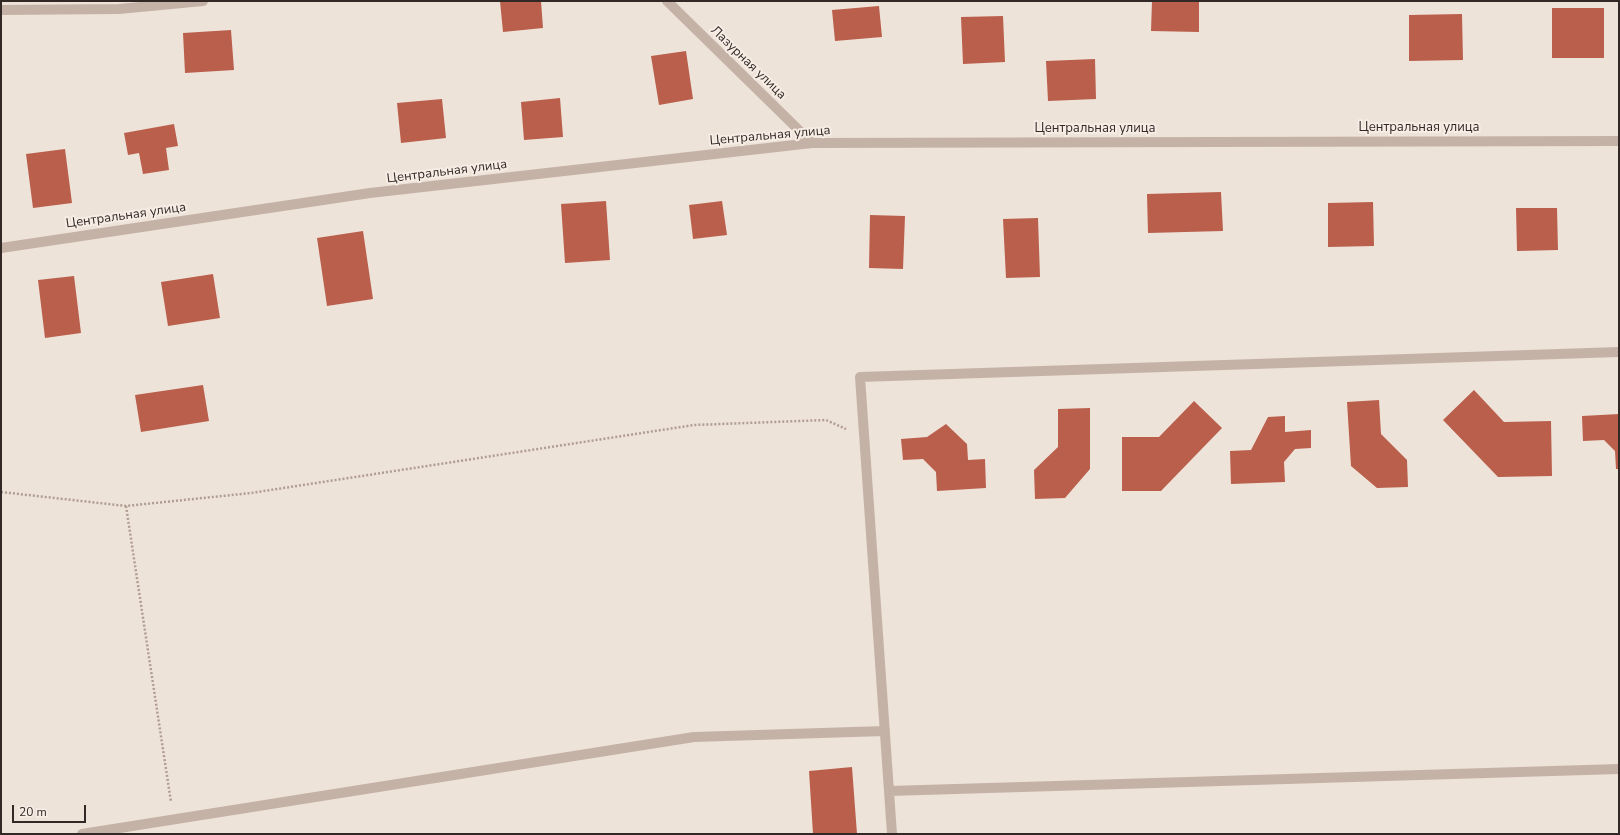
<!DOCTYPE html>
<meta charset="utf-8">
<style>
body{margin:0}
#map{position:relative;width:1620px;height:835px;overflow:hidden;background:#eee3d9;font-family:"Nunito Sans",sans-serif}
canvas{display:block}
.frame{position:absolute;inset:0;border:2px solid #322927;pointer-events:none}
.scale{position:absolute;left:12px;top:805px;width:74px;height:18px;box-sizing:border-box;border:2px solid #322927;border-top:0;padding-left:5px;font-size:12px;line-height:14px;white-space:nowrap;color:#322927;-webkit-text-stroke:3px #f7ede5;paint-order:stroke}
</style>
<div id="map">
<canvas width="1620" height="835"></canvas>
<div class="frame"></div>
<div class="scale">20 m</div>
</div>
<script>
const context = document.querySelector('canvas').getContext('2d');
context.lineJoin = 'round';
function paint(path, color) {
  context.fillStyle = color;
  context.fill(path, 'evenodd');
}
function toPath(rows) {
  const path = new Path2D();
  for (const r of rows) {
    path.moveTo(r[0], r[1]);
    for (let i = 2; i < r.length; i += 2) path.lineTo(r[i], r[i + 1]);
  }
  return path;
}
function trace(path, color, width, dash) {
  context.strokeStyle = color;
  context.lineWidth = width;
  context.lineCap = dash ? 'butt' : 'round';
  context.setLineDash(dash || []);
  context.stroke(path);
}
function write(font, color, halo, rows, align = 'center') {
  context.font = font + ' "Nunito Sans",sans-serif';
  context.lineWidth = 4;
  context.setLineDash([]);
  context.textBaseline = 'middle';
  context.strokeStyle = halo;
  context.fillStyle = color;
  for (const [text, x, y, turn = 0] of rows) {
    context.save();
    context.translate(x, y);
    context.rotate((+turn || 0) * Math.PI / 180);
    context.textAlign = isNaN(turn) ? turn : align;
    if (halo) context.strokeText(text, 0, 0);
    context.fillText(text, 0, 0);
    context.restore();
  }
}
paint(toPath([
 [500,1,541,1,543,28,503,32],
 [1152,1,1199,1,1199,32,1151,31],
 [879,6,882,37,835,41,832,10],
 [1552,8,1604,8,1604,58,1552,58],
 [1462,14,1463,60,1409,61,1409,15],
 [1003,16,1005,62,963,64,961,17],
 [231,30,234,70,185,73,183,33],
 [686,51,693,99,659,105,651,56],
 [1095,59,1096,99,1048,101,1046,61],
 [560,98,563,137,524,140,521,102],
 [442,99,446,138,401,143,397,103],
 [174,124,178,146,166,148,169,170,143,174,139,153,128,155,124,133],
 [65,149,72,203,33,208,26,154],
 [1221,192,1223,231,1148,233,1147,194],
 [606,201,610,260,565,263,561,204],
 [722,201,727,235,693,239,689,205],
 [1373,202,1374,246,1328,247,1328,203],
 [1516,208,1557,208,1558,250,1517,251],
 [870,215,905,216,903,269,869,268],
 [1038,218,1040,277,1006,278,1003,219],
 [363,231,373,299,327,306,317,238],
 [213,274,220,318,168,326,161,282],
 [74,276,81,333,45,338,38,280],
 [203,385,209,421,141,432,135,395],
 [1474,390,1504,422,1551,421,1552,476,1498,477,1443,420],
 [1379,400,1381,434,1407,460,1408,487,1377,488,1351,466,1347,402],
 [1194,401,1222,428,1161,491,1122,491,1122,437,1159,437],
 [1090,408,1090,469,1065,498,1035,499,1034,470,1058,447,1058,409],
 [1619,414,1619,469,1616,469,1615,451,1604,440,1583,441,1582,416],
 [1285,416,1285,432,1311,430,1311,448,1295,449,1284,462,1285,482,1231,484,1230,451,1251,450,1268,417],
 [946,424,967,444,968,460,985,459,986,488,937,491,936,472,923,459,903,460,901,439,927,437],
 [852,767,857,834,813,834,809,771]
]), '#ba5f4c');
trace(toPath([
 [1,492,126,506,251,493,694,425,826,420,846,429],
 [126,506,171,802]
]), '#b09d91', 2.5, [2, 2]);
trace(toPath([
 [667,1,812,143],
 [1,10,119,9,203,1],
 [1,248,370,193,812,143,1619,141],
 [889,791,1619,769],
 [82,834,694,737,885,731],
 [892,834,860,377,1619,352]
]), '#c5b2a7', 10);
write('13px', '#322927', '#f7ede5', [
 ["Лазурная улица",748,63,44],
 ["Центральная улица",1419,128],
 ["Центральная улица",1095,129],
 ["Центральная улица",770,136,-5],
 ["Центральная улица",447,172,-7],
 ["Центральная улица",126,216,-8]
]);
</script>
